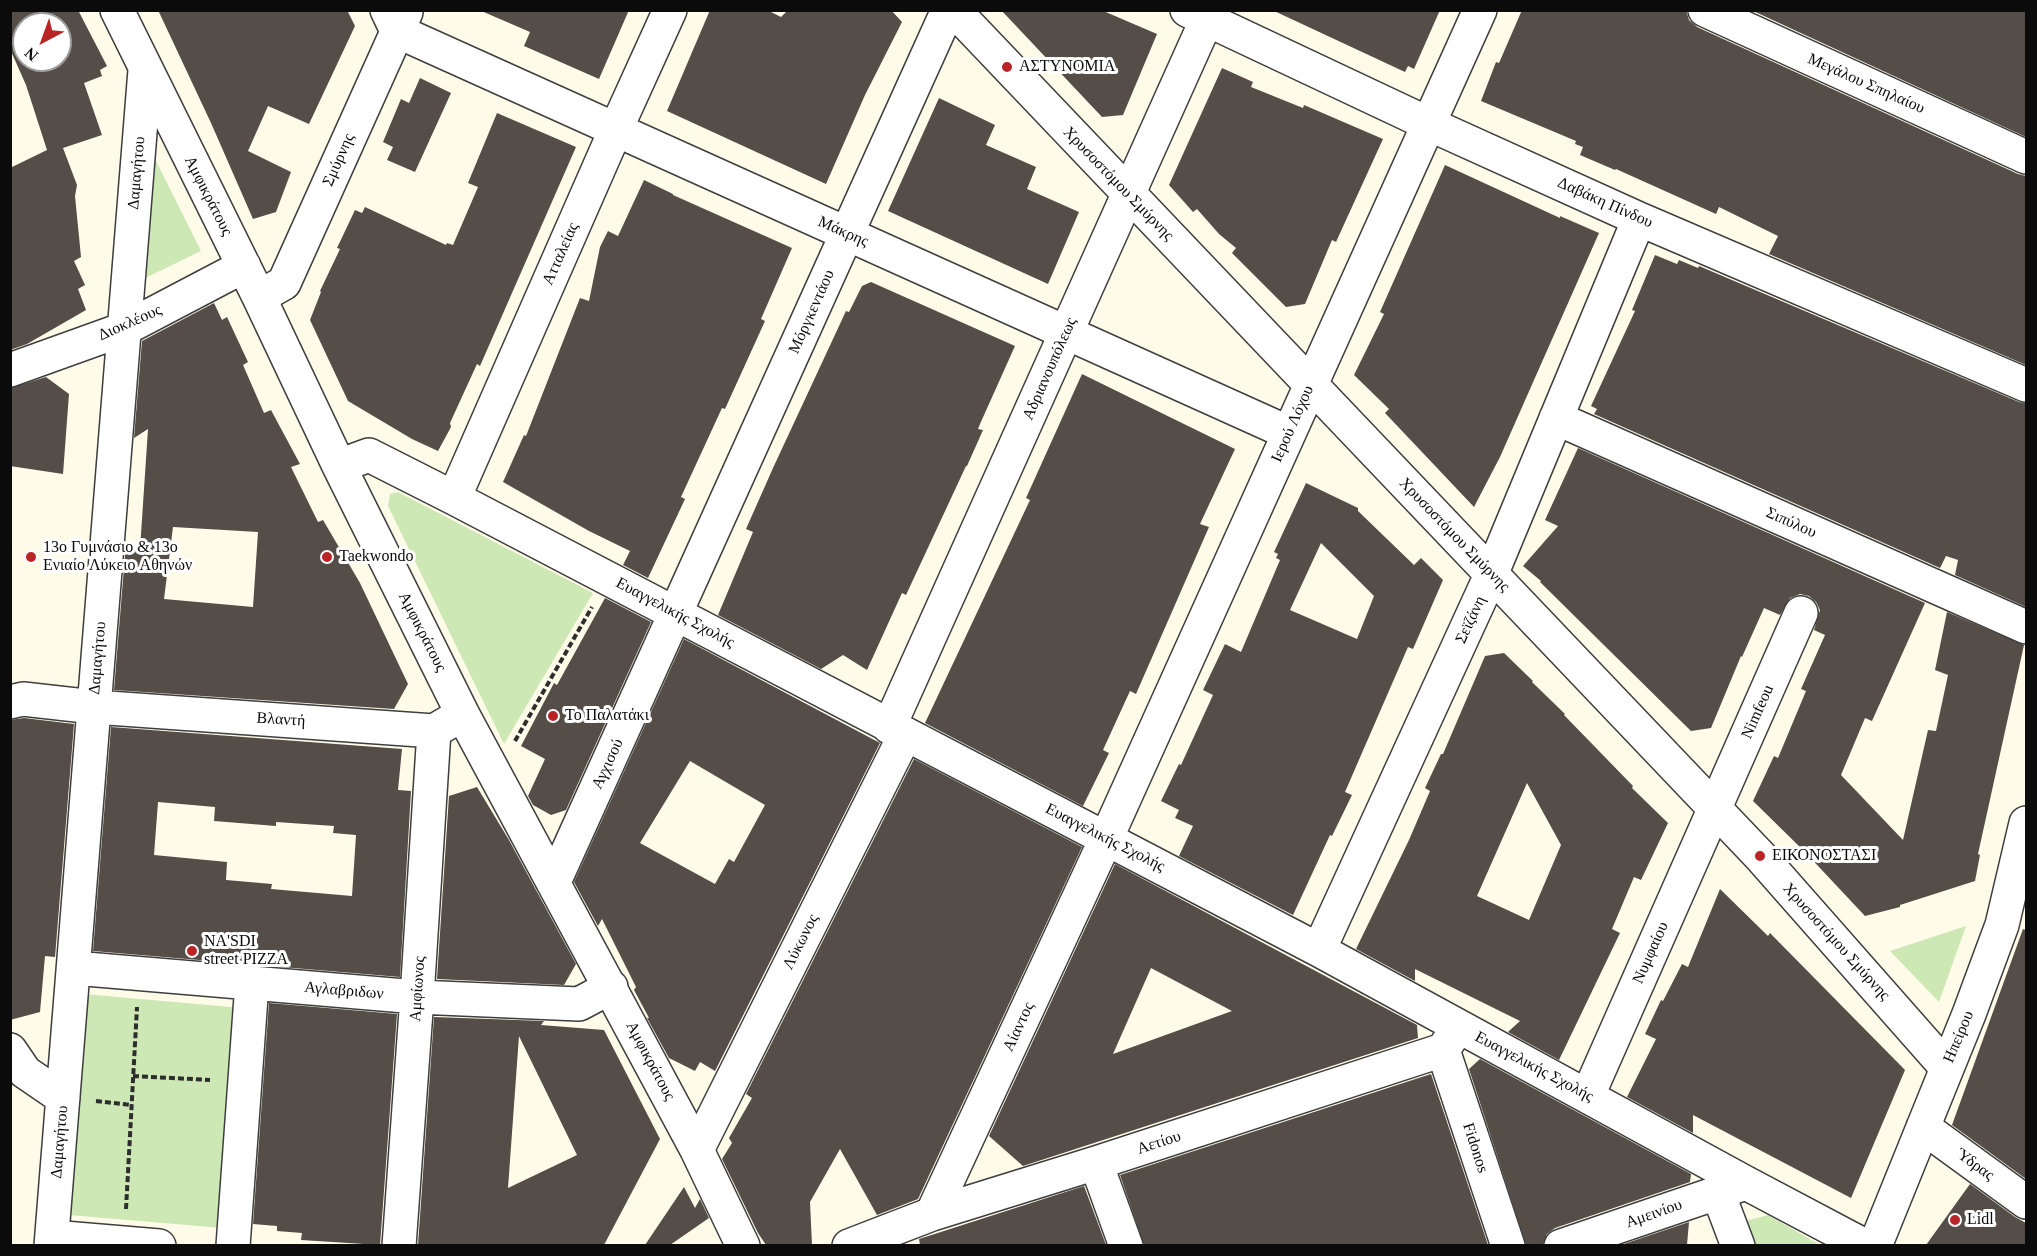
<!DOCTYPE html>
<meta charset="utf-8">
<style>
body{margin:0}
#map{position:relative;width:2037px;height:1256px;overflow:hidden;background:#fffbe9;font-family:"Times New Roman",serif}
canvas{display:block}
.frame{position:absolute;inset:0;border:12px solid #0b0b0b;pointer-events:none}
.north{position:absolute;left:12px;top:12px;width:60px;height:60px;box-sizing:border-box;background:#fff;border:2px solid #9d9d9d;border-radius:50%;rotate:221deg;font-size:16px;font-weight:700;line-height:24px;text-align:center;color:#0b0b0b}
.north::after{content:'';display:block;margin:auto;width:21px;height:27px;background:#ba2427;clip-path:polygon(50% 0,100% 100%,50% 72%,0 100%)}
</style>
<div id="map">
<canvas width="2037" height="1256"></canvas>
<div class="frame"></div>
<div class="north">N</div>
</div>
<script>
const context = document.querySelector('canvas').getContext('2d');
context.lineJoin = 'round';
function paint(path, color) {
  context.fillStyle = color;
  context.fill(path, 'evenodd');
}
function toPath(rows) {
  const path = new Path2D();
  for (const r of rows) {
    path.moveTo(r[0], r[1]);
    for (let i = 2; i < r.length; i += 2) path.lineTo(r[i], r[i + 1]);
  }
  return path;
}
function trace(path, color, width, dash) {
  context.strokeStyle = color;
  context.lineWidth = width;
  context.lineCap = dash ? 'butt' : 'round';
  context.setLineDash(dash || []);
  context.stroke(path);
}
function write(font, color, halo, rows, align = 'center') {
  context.font = font + ' "Times New Roman",serif';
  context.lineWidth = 6;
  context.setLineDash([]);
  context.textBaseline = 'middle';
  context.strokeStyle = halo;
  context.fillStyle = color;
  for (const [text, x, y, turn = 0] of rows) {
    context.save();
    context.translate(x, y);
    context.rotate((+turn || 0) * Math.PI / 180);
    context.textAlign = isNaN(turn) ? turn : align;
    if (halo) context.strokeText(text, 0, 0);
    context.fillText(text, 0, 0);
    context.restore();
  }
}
paint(toPath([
 [150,149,201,251,137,282],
 [398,492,593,593,504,744,388,506,390,494],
 [1966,926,1939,1002,1890,951],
 [84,994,242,1008,222,1228,69,1215],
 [1768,1215,1820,1245,1746,1245,1738,1223]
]), '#cde8b4');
paint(toPath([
 [10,10,78,10,107,66,100,70,102,76,84,83,102,135,63,148,77,185,75,196,81,257,74,261,85,285,78,289,86,310,27,344,10,350,10,168,47,150,26,85,10,49],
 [24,24,60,24,60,60,24,60],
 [158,10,347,10,355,26,309,124,268,106,248,151,291,172,276,212,253,219,211,123],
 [479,10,629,10,599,79,524,46,530,32],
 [710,10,767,10,781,17,788,10,891,10,902,22,865,95,826,184,667,111],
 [1001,10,1101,10,1157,34,1123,115,1102,117],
 [1272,10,1440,10,1414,69,1408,66,1405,72],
 [1522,10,1686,10,1689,20,1697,27,2018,174,2026,176,2026,365,1769,254,1778,236,1719,207,1716,214,1616,169,1615,170,1580,155,1583,147,1575,144,1576,141,1481,101,1496,62,1499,63],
 [1751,10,2026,10,2026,137],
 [1222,68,1253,82,1251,87,1303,108,1304,105,1383,139,1336,242,1332,240,1305,304,1286,307,1232,253,1236,248,1219,234,1197,209,1193,212,1169,185],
 [420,78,451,93,415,172,387,160,393,147,383,142,401,99,409,103],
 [939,98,995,125,986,145,1036,167,1027,189,1079,212,1048,284,888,211],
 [497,113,576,147,480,366,477,364,450,423,451,427,438,451,412,439,348,401,310,320,321,292,320,291,340,249,337,248,355,210,362,213,365,207,446,245,447,243,453,245,478,187,468,183],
 [1445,165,1560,218,1560,216,1599,233,1500,457,1474,507,1385,413,1389,409,1354,375,1384,314,1380,312],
 [644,180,673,194,673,195,792,248,761,319,765,321,725,409,722,408,681,497,685,499,648,578,623,565,630,551,589,531,503,482,524,435,526,436,580,298,589,301,600,247,608,231,618,236],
 [1655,255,1677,264,1679,260,1698,268,1699,266,2019,402,2026,403,2026,607,1955,575,1958,560,1946,556,1940,568,1594,414,1597,409,1591,406,1635,311,1632,310],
 [871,282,1015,346,980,424,978,429,983,430,967,466,966,466,906,595,902,593,867,670,843,655,821,669,718,615,753,532,746,529,773,468,846,311,849,312,862,286],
 [214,303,222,320,227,317,248,362,243,365,264,413,271,410,300,464,291,467,318,522,323,520,360,583,408,684,394,709,114,690,126,543,140,549,148,429,134,438,142,341],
 [173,527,258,532,253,607,164,599],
 [1082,374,1235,449,1200,524,1209,527,1136,694,1130,691,1103,750,1109,753,1083,806,925,723,1030,500,1026,498],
 [46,377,69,394,63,474,10,466,10,388],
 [1578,448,1925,603,1872,721,1865,718,1841,775,1903,840,1928,730,1936,731,1948,675,1935,670,1947,612,2024,645,1978,854,1980,855,1975,881,1900,905,1900,907,1865,916,1804,851,1753,801,1774,756,1778,758,1806,691,1801,689,1825,635,1814,630,1820,610,1816,602,1809,596,1800,594,1790,598,1780,615,1764,608,1742,657,1741,656,1711,728,1691,731,1540,582,1541,581,1523,566,1558,526,1545,520],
 [1306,483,1358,508,1358,511,1414,565,1421,558,1443,580,1413,649,1408,647,1345,792,1352,795,1332,836,1330,835,1293,915,1179,856,1193,826,1175,818,1179,810,1161,801,1179,764,1181,765,1213,695,1203,690,1225,644,1241,652,1280,560,1276,558,1278,554,1274,552],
 [1321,543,1374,596,1357,639,1290,610],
 [605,598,651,622,566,810,551,815,533,805,528,796,545,759,521,746,554,683,557,685],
 [684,639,880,743,715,1071,700,1062,695,1071,669,1058,647,1018,649,1018,634,990,636,987,602,919,598,926,574,882],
 [690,761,765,805,734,862,729,859,715,884,640,843],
 [1504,653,1533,681,1532,682,1565,714,1564,715,1633,786,1632,788,1668,823,1641,880,1634,877,1612,929,1620,933,1559,1060,1508,1032,1520,1021,1415,969,1415,981,1356,949,1409,840,1430,791,1425,788,1441,754,1443,754,1485,656],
 [1527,783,1561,845,1529,920,1477,896],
 [24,718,74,724,55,957,45,956,40,1012,10,1020,10,720],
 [111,727,402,749,398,790,411,791,400,977,93,951],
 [158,802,215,807,214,821,276,826,276,822,334,826,333,833,356,835,352,896,271,889,272,884,226,880,227,862,154,855],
 [914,759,1082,847,918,1199,877,1215,840,1149,810,1202,812,1245,766,1245,758,1233,722,1159,732,1143,729,1138,752,1098,746,1094],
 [477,787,509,840,576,964,564,985,437,979,449,796],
 [1115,864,1417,1025,1418,1038,1023,1166,989,1136],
 [1151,968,1232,1011,1113,1054],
 [1720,889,1768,936,1770,933,1905,1070,1851,1198,1693,1115,1693,1133,1627,1097,1656,1039,1645,1034,1661,1000,1663,1001,1682,964,1688,967],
 [2023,929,2026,930,2026,1179,1952,1125],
 [269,1003,397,1014,380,1245,301,1240,302,1233,277,1231,277,1226,253,1224],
 [434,1017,544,1021,541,1025,604,1030,660,1139,604,1245,418,1245],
 [519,1036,577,1155,508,1188],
 [1480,1059,1691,1174,1690,1182,1555,1228,1547,1234,1543,1245,1526,1245,1469,1069],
 [1431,1074,1488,1245,1144,1245,1120,1175],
 [1970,1184,2015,1217,2026,1223,2026,1245,1926,1245],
 [1084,1186,1106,1245,920,1245,919,1239],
 [684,1187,695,1208,700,1199,709,1218,670,1245,645,1245],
 [1689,1222,1687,1245,1621,1245]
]), '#544d48');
const minor = toPath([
 [117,10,259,297,339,466,463,715,697,1150,743,1246],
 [387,10,397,31,1289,433],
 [954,10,1760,856,1946,1067],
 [1187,10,1429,124,1639,219,2026,385],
 [1705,10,2026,157],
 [259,297,284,283,406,12],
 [10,370,124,329,244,266],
 [1556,418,2026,627],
 [339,466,369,455,454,498,1319,950,1746,1183,1865,1246],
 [454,498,616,129,670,10],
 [10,702,23,699,94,707,434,731,451,721],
 [889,727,1211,10],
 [554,882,948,10],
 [1319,950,1491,575,1639,219],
 [74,968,417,997,579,1004,611,987],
 [10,1050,25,1072,63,1098],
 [1443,1050,1508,1246],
 [1588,1095,1801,613],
 [1923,1127,2026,1202],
 [697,1150,905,735],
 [1096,1163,1126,1246],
 [1718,1193,1738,1246],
 [932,1214,1106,839,1480,10],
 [52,1237,159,1246],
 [51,1246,145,70],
 [233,1246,252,983],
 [399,1246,417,997,434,731],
 [849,1246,932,1214,1096,1163,1443,1050,1458,1027],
 [1561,1246,1746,1183],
 [1875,1246,1969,1014,2002,925,2026,823]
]);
trace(minor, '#3e3e3e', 36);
trace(toPath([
 [515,741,592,607],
 [133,1076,210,1080],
 [96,1101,131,1105],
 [126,1209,137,1007]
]), '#2d2d2d', 4, [6, 3]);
trace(minor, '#fff', 33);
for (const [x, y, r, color] of [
 [1007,67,6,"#ba2427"],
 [31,557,6,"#ba2427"],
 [327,557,6,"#ba2427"],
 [553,716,6,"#ba2427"],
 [1760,856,6,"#ba2427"],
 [192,951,6,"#ba2427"],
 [1955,1220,6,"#ba2427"]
]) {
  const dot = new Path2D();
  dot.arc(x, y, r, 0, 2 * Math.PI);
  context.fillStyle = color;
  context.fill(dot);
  trace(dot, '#fff', 2);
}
write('16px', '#0b0b0b', '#fff', [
 ["ΑΣΤΥΝΟΜΙΑ",1019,67],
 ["13ο Γυμνάσιο & 13ο",43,548],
 ["Ενιαίο Λύκειο Αθηνών",43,566],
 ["Taekwondo",339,557],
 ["Το Παλατάκι",565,716],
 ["ΕΙΚΟΝΟΣΤΑΣΙ",1772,856],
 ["NA'SDI",204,942],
 ["street PIZZA",204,960],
 ["Lidl",1967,1220]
], 'left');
write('16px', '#0b0b0b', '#fff', [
 ["Μεγάλου Σπηλαίου",1866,84,24],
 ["Σμύρνης",339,160,-66],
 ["Δαμαγήτου",137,173,-85],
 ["Χρυσοστόμου Σμύρνης",1118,184,46],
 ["Αμφικράτους",208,196,63],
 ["Δαβάκη Πίνδου",1605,203,24],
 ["Μάκρης",843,232,24],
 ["Ατταλείας",561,254,-66],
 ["Μόργκεντάου",812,312,-66],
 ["Διοκλέους",130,323,-24],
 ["Αδριανουπόλεως",1050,369,-66],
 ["Ιερού Λόχου",1293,424,-66],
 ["Σιπύλου",1791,523,24],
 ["Χρυσοστόμου Σμύρνης",1454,535,46],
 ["Ευαγγελικής Σχολής",675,613,28],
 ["Σεϊζάνη",1471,620,-65],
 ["Αμφικράτους",422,632,63],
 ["Δαμαγήτου",98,658,-85],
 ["Nimfeou",1758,712,-66],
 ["Βλαντή",281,720,4],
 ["Αγχισού",608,764,-65],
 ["Ευαγγελικής Σχολής",1105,838,27],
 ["Λύκωνος",801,942,-63],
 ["Χρυσοστόμου Σμύρνης",1836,942,48],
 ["Νυμφαίου",1651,953,-66],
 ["Αμφίωνος",418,989,-86],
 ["Αγλαβριδων",344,991,5],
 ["Αίαντος",1019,1027,-65],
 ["Ηπείρου",1959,1037,-67],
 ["Αμφικράτους",650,1061,62],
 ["Ευαγγελικής Σχολής",1534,1067,28],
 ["Δαμαγήτου",60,1142,-85],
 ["Αετίου",1159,1143,-18],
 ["Fidonos",1475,1148,72],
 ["Ύδρας",1975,1165,36],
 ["Αμεινίου",1654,1214,-19]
]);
</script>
